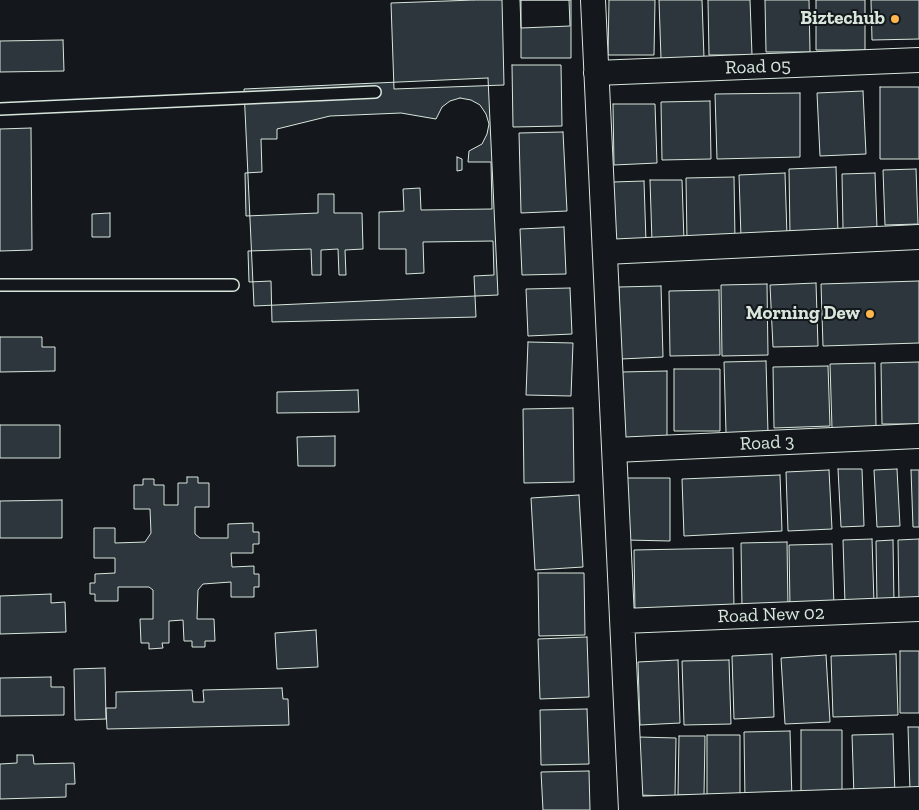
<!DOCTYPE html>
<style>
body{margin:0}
canvas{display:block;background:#14181c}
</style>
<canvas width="919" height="810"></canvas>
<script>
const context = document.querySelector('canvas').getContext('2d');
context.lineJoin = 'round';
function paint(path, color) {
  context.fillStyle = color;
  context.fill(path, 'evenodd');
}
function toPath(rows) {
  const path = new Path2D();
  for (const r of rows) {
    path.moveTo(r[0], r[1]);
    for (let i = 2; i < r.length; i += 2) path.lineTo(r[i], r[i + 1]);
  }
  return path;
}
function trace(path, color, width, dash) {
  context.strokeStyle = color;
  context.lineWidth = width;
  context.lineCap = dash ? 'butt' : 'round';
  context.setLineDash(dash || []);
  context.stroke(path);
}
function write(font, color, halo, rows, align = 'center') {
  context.font = font + ' "Zilla Slab",serif';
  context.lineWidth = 4;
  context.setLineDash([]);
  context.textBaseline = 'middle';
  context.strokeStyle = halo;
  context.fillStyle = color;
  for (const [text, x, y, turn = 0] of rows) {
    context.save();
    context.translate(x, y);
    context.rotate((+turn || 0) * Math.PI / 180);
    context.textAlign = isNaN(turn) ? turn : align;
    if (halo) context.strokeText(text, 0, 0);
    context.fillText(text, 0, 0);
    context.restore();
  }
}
const building = toPath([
 [474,0,502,0,504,85,394,89,391,3,474,0],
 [520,0,569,0,570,26,521,28,520,0],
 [521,0,571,0,571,58,521,58,521,0],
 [609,0,655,0,654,55,608,55,609,0],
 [659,0,702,0,704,58,661,59,659,0],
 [708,0,750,0,752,55,709,55,708,0],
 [765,0,809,0,810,52,766,52,765,0],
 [816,0,865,0,865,50,816,50,816,0],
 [871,0,919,0,919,39,872,40,871,0],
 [63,40,64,71,0,72,0,41,63,40],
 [512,65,561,65,562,126,513,127,512,65],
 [488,78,498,295,254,306,244,89,488,78],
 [880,87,919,87,919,159,880,159,880,87],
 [863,91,866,154,820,156,817,93,863,91],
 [800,93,800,157,717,159,715,94,800,93],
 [460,98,471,100,480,105,486,114,489,124,487,134,482,144,469,151,468,162,491,162,492,209,421,210,420,188,403,189,404,211,379,212,379,249,406,249,406,274,424,273,423,242,493,241,494,275,474,276,476,317,272,322,271,281,249,282,248,251,311,249,312,275,321,275,321,250,338,249,339,275,346,275,345,250,363,249,362,213,334,213,334,194,318,194,318,213,246,216,245,173,262,172,261,139,277,139,277,129,330,116,401,113,436,119,442,107,450,101,460,98],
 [457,157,462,159,462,170,457,171,457,157],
 [710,101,711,159,662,160,661,102,710,101],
 [613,104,655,104,657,163,614,165,613,104],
 [31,128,32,250,0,251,0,129,31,128],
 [563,132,567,211,521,213,519,133,563,132],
 [836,167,838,233,790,235,789,169,836,167],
 [916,169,918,224,885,225,883,170,916,169],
 [785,173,787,236,741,238,739,175,785,173],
 [875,173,877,228,843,229,842,174,875,173],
 [734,177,735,240,687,241,686,178,734,177],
 [650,180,682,180,684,241,652,242,650,180],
 [644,181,646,242,615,243,613,182,644,181],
 [110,213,110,237,92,237,92,214,110,213],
 [564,227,566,274,522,275,520,229,564,227],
 [919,281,919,343,823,346,821,284,919,281],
 [816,283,818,346,773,347,770,285,816,283],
 [767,284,768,355,722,356,721,285,767,284],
 [661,286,663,357,621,359,619,287,661,286],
 [570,288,572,334,528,336,526,289,570,288],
 [719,290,720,355,670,356,669,291,719,290],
 [0,337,42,337,42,347,55,347,55,371,0,372,0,337],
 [528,342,573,343,571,396,526,395,528,342],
 [766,361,768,433,726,433,724,362,766,361],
 [919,362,919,424,882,424,881,363,919,362],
 [875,363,876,427,832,428,830,364,875,363],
 [828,366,830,426,774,428,773,367,828,366],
 [674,369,720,369,720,431,674,431,674,369],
 [667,371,667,439,622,439,622,372,667,371],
 [358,390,359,412,277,413,277,392,358,390],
 [573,408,574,482,524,483,523,409,573,408],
 [0,425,60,425,60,458,0,458,0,425],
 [335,436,335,466,298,466,297,437,335,436],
 [838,469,862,469,864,526,841,527,838,469],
 [897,469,900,526,877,527,874,470,897,469],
 [829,470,832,529,788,531,786,472,829,470],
 [911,470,919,470,919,527,913,527,911,470],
 [780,475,782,531,684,536,682,479,780,475],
 [187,477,198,477,198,483,209,483,209,507,195,507,195,534,200,538,228,538,228,524,253,523,253,532,259,532,259,544,253,544,253,553,231,553,232,567,254,566,254,574,259,574,259,587,254,587,254,597,231,597,231,582,203,584,198,590,197,619,214,619,215,641,205,641,205,647,192,647,192,641,184,641,183,620,169,621,169,643,162,643,163,648,149,649,149,643,141,643,140,619,153,619,153,590,149,587,118,587,118,601,95,601,95,594,90,594,90,583,95,583,95,574,115,573,115,558,94,558,94,528,115,528,115,543,145,542,151,533,150,509,134,509,134,485,143,485,143,479,154,479,154,485,164,485,164,505,178,505,178,483,187,483,187,477],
 [626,478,670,478,670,541,626,540,626,478],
 [579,495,583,567,535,570,531,498,579,495],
 [62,500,62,538,0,538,0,501,62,500],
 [872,539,874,603,845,604,843,540,872,539],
 [919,539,919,604,899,604,898,540,919,539],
 [893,540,894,603,877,603,876,541,893,540],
 [787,542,788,607,742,608,741,543,787,542],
 [832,544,834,607,790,607,789,545,832,544],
 [733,548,734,609,635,612,634,550,733,548],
 [538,573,584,573,585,635,539,636,538,573],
 [51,594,51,603,65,602,66,632,0,634,0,596,51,594],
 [316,630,318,667,277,669,275,633,316,630],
 [587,637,589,697,540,699,538,639,587,637],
 [900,651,919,651,919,713,900,713,900,651],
 [772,654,774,717,734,719,732,656,772,654],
 [896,654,898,715,833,717,831,656,896,654],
 [826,655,830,722,785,724,781,658,826,655],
 [678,660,680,723,640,725,638,662,678,660],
 [729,660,731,724,684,725,682,661,729,660],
 [105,668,106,719,75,720,74,669,105,668],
 [51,677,51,687,64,687,64,715,0,716,0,678,51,677],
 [282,688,283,699,288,699,289,725,107,729,106,708,116,708,116,692,192,690,193,702,204,702,203,690,282,688],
 [587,709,589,764,541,765,540,710,587,709],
 [908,727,919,727,919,790,910,791,908,727],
 [801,730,842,730,842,796,801,796,801,730],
 [790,731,792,800,745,801,744,732,790,731],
 [893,734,895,796,854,797,852,735,893,734],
 [707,735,740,735,740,796,707,796,707,735],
 [679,736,705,736,704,795,678,795,679,736],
 [638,737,676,738,675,796,636,795,638,737],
 [17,755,33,755,34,764,74,763,75,784,66,784,66,797,0,799,0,764,17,763,17,755],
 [589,771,590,810,543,810,541,772,589,771]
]);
paint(building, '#2c363c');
trace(building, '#d8e6dc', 1);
const service = toPath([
 [0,109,375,92],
 [0,285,233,285]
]);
const minor = toPath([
 [593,0,631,810],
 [596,73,919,60],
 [605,252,919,237],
 [615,450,919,436],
 [623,621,919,609],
 [632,809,919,799]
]);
trace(service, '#d8e6dc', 14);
trace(minor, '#d8e6dc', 26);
trace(service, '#14181c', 11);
trace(minor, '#14181c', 24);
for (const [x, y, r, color] of [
 [895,19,5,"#ffb74d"],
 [870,314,5,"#ffb74d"]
]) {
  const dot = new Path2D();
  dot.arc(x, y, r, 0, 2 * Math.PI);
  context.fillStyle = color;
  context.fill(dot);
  trace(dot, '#14181c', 2);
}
write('bold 19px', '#d8e6dc', '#14181c', [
 ["Biztechub",885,19],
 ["Morning Dew",860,314]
], 'right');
write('19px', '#d8e6dc', '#14181c', [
 ["Road 05",758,67,-2],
 ["Road 3",767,443,-3],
 ["Road New 02",771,615,-2]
]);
</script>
